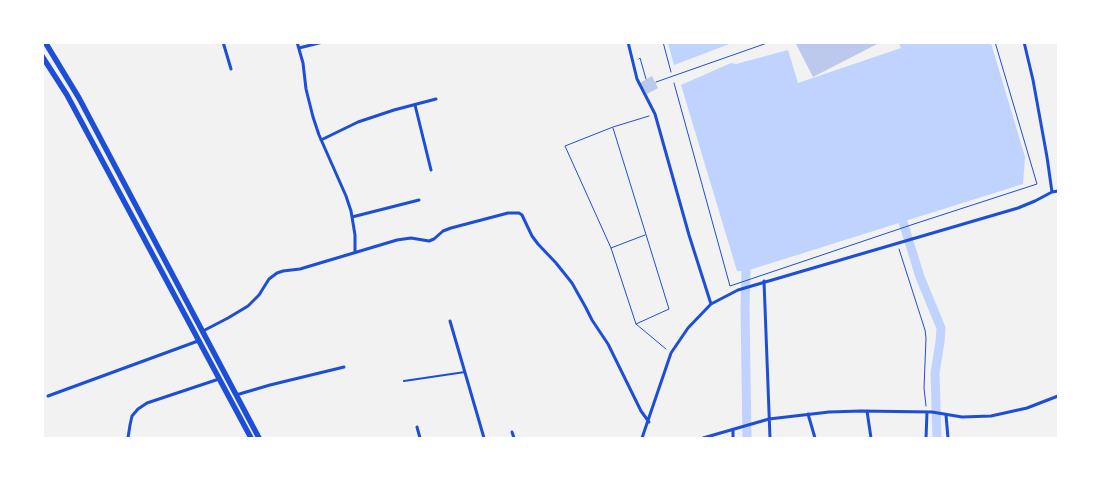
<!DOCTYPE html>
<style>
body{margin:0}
#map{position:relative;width:1101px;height:481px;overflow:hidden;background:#f2f2f2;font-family:Roboto,sans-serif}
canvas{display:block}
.frame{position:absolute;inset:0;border:44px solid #fff;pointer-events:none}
</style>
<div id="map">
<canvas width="1101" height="481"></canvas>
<div class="frame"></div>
</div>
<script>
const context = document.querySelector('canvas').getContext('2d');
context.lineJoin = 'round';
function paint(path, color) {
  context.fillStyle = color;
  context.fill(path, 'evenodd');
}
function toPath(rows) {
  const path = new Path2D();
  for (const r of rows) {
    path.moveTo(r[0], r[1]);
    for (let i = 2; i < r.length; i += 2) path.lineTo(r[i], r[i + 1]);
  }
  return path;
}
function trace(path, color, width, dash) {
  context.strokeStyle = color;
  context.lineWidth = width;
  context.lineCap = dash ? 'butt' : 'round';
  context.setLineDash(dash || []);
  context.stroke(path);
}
paint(toPath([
 [668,43,668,42,732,43,674,65],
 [899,43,991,43,1025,157,1023,184,746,271,737,271,681,85,731,63,736,64,788,50,798,83,901,48]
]), '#bfd3fe');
trace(toPath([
 [903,222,920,277,941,328,940,342,935,373,937,438],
 [746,271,745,308,747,438]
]), '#bfd3fe', 9);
paint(toPath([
 [795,42,881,42,813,77],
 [652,76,658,88,647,94,640,83]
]), '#bdc9ec');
trace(toPath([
 [663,42,671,72],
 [639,59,640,58,646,79],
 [656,82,770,42],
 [674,83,730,286,914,224,1037,184,995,42],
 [649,116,613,127,565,146,611,248,636,324,666,349],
 [613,128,669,309,636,324],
 [611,248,645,235],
 [899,249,925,330,926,338,924,388,926,406]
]), '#1d4ed8', 1);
trace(toPath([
 [404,381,465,372]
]), '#1d4ed8', 2);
trace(toPath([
 [223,42,231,69],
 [297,42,303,63,306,89,313,117,319,135,346,196,351,211,355,235,355,252],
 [628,42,637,79,655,114,689,235,711,304],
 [1024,42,1033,80,1047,157,1052,192],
 [299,48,323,42],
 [415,105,431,170],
 [321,140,358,122,394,110,436,99],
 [352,217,419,200],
 [764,281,770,438],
 [450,321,484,438],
 [203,331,228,318,248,306,259,295,269,279,277,273,283,271,300,269,397,240,411,238,429,241,434,239,443,231,451,228,508,213,519,213,522,215,532,236,538,244,556,263,572,283,586,308,592,320,608,344,641,411,649,422],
 [236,395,270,385,344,367],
 [48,396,198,341],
 [867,411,871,438],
 [808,414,815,438],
 [946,415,948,438],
 [417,427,420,438],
 [512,432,514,438],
 [128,438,130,425,132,416,138,409,147,403,219,379],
 [642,438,671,353,688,328,711,304,738,290,1018,208,1035,201,1052,192,1058,191],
 [703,438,769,419,829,412,861,411,932,412,962,417,991,416,1027,408,1058,396],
 [733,438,733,430],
 [926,438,927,412]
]), '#1d4ed8', 3);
trace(toPath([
 [45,42,79,98,259,438],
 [42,56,67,95,251,438]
]), '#1d4ed8', 5.5);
</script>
